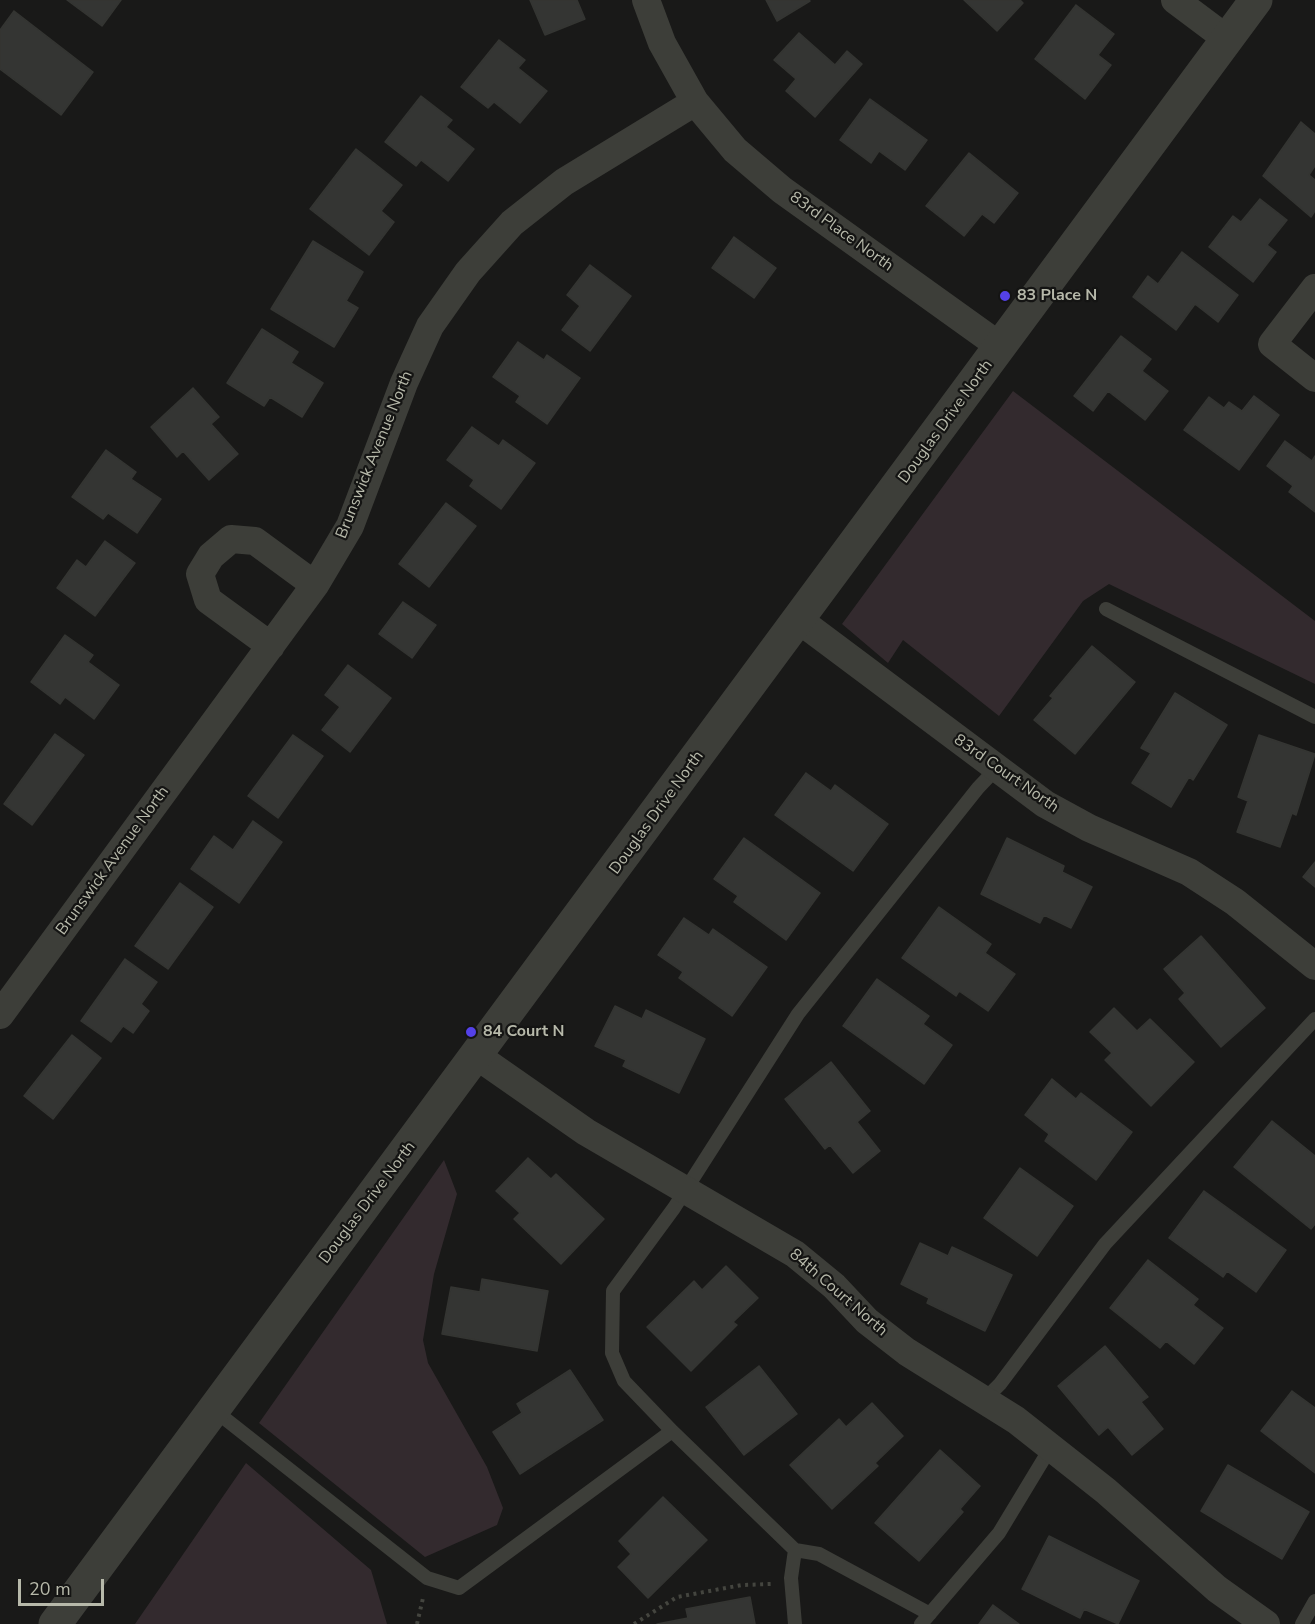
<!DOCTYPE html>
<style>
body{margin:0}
#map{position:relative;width:1315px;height:1624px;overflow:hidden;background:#191918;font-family:"Nunito Sans",sans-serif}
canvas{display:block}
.scale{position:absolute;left:18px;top:1579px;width:86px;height:27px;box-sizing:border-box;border:3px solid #b7b9aa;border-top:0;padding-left:8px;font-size:18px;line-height:21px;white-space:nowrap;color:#b7b9aa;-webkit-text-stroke:4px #141413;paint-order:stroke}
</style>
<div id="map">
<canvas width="1315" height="1624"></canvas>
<div class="scale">20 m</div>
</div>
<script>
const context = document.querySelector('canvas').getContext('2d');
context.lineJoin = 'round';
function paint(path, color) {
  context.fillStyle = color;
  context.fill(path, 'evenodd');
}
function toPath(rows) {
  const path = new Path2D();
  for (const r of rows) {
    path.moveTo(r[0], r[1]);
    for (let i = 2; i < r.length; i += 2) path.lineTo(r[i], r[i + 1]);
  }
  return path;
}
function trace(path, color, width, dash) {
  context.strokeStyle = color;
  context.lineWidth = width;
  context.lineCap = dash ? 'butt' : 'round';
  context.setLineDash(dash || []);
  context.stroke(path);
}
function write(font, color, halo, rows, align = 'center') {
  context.font = font + ' "Nunito Sans",sans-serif';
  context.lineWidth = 4.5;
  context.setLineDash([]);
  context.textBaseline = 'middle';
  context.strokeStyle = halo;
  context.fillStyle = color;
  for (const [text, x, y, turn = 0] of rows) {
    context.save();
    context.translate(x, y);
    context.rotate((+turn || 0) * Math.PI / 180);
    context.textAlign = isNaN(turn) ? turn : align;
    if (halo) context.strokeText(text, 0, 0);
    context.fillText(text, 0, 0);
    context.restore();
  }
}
paint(toPath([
 [1013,391,1315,621,1315,684,1109,584,1083,601,999,716,903,640,888,663,842,624],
 [444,1160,457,1194,434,1274,423,1340,428,1363,487,1467,503,1508,497,1525,425,1557,259,1423],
 [246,1463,371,1570,387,1624,135,1624]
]), '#332a2e');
const building = toPath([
 [67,0,121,0,102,26,67,0],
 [530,0,577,0,585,19,545,35,530,0],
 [766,0,809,0,810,1,777,21,766,0],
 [964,0,1020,0,1023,3,997,31,964,0],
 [1076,5,1114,34,1098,55,1111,65,1085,99,1035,59,1076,5],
 [14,11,93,72,61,115,0,69,0,30,14,11],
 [799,33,835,65,847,51,862,64,815,117,786,91,796,79,774,60,799,33],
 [499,40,525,60,518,68,547,91,520,123,494,102,488,108,461,87,499,40],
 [421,96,452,120,446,127,474,149,448,181,421,160,416,166,385,142,421,96],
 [870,99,927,140,905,170,879,151,871,163,840,140,870,99],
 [1301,122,1315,134,1315,166,1309,175,1315,180,1315,211,1311,217,1263,176,1301,122],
 [356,149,402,185,381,211,394,222,369,255,310,209,356,149],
 [969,153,1018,193,994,223,982,214,964,236,926,206,969,153],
 [1260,199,1287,220,1267,245,1276,252,1253,282,1209,247,1233,216,1241,222,1260,199],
 [734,237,776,268,754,298,712,268,734,237],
 [313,241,363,272,346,301,358,308,334,347,271,309,313,241],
 [1182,252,1238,295,1218,322,1195,304,1176,330,1133,297,1148,276,1158,284,1182,252],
 [590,265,631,296,590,351,562,330,580,306,567,295,590,265],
 [262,329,298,352,291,363,323,383,302,417,270,397,264,406,227,383,262,329],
 [1121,336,1151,359,1142,371,1168,391,1145,420,1108,391,1093,411,1074,396,1121,336],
 [518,342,544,360,547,355,580,378,547,424,516,402,520,396,493,377,518,342],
 [193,388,219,417,211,424,238,454,209,480,183,451,177,457,151,427,193,388],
 [1254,396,1279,415,1239,470,1184,430,1209,397,1224,408,1229,402,1242,411,1254,396],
 [472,427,499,446,503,440,535,463,501,509,470,486,474,480,447,460,472,427],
 [1285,441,1312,461,1315,456,1315,512,1289,492,1293,486,1267,466,1285,441],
 [106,450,136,472,131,479,161,499,137,533,108,513,103,519,72,497,106,450],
 [446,503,476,526,429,587,399,564,446,503],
 [105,541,135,563,95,616,57,588,77,560,86,567,105,541],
 [403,602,436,625,412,658,379,634,403,602],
 [65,635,93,655,88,662,119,685,94,719,65,697,60,704,31,682,65,635],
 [1092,646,1135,682,1075,754,1034,720,1053,698,1050,696,1092,646],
 [348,665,391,698,350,752,322,730,340,707,325,695,348,665],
 [1175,693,1227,725,1193,780,1189,777,1171,807,1132,783,1151,753,1141,748,1175,693],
 [55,734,84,755,32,825,4,804,55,734],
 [293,735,323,756,278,818,248,796,293,735],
 [1259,735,1315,754,1296,815,1292,813,1280,847,1237,832,1248,801,1238,797,1259,735],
 [806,773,831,791,835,785,888,824,853,871,775,815,806,773],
 [253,821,282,842,239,903,191,869,214,836,233,850,253,821],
 [744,838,820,893,786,940,734,902,738,896,714,879,744,838],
 [1007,838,1064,866,1062,872,1092,887,1071,928,1044,915,1040,923,981,894,1007,838],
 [1315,862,1315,887,1303,877,1315,862],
 [180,883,213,907,168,969,135,946,180,883],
 [939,907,991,944,985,953,1015,974,988,1011,959,991,956,996,902,958,939,907],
 [684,918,709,935,713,929,767,967,732,1016,679,978,683,972,658,955,684,918],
 [1201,936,1265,1008,1221,1047,1179,999,1185,993,1164,969,1201,936],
 [125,959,157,982,141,1004,149,1011,133,1033,123,1026,111,1042,81,1021,125,959],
 [877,979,929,1016,923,1024,952,1045,924,1084,843,1026,877,979],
 [615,1006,642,1019,646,1010,705,1039,679,1093,623,1066,626,1060,595,1046,615,1006],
 [1114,1008,1137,1031,1150,1019,1194,1062,1151,1106,1105,1060,1112,1053,1090,1032,1114,1008],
 [72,1035,101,1058,53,1119,24,1096,72,1035],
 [831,1062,870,1111,857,1122,880,1151,853,1173,830,1145,825,1149,785,1099,831,1062],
 [1052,1079,1076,1099,1081,1093,1132,1132,1096,1180,1045,1141,1049,1134,1025,1115,1052,1079],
 [1272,1121,1315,1156,1315,1224,1311,1229,1234,1167,1272,1121],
 [528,1158,551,1179,556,1174,604,1219,561,1264,514,1219,520,1213,496,1191,528,1158],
 [1020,1168,1073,1206,1037,1256,984,1218,1020,1168],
 [1204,1191,1286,1250,1256,1292,1227,1271,1223,1277,1169,1238,1204,1191],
 [920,1243,948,1256,952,1247,1012,1275,985,1331,927,1303,929,1298,901,1284,920,1243],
 [1148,1260,1198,1299,1193,1305,1223,1328,1194,1364,1166,1341,1160,1348,1110,1308,1148,1260],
 [726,1266,758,1298,733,1322,737,1325,691,1371,647,1327,694,1281,702,1290,726,1266],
 [482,1279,548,1291,537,1351,442,1334,451,1287,480,1292,482,1279],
 [1105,1346,1148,1397,1141,1402,1163,1429,1132,1455,1108,1427,1099,1435,1058,1386,1105,1346],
 [759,1366,797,1414,744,1455,706,1407,759,1366],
 [570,1370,603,1420,520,1474,493,1432,522,1413,517,1404,570,1370],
 [1292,1391,1315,1408,1315,1473,1261,1431,1292,1391],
 [872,1403,903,1436,875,1463,878,1466,832,1509,790,1465,839,1419,846,1427,872,1403],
 [940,1450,980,1486,960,1509,963,1512,919,1561,875,1523,940,1450],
 [1228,1465,1309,1512,1282,1559,1201,1511,1228,1465],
 [663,1497,707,1540,648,1598,618,1567,631,1554,619,1541,663,1497],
 [1049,1536,1139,1581,1118,1624,1084,1609,1080,1618,1022,1589,1049,1536],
 [750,1597,755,1624,657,1624,688,1618,686,1609,750,1597],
 [993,1605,1019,1624,979,1624,993,1605]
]);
paint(building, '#343533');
trace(building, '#343532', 1.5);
trace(toPath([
 [417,1624,423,1598],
 [634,1624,677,1597,742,1585,771,1584]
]), '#44453f', 4, [3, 4.5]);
trace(toPath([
 [1106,609,1315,717],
 [985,1399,1000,1384,1105,1244,1315,1019],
 [214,1410,427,1578,459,1588,672,1431],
 [930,1614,819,1554,795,1550,672,1431,624,1381,612,1353,613,1291,674,1208,798,1014,978,788,996,769],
 [795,1624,791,1578,795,1550],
 [921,1624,999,1533,1051,1447],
 [1302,1624,1315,1601]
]), '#3d3e39', 14);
trace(toPath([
 [646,0,662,43,695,102,735,150,782,190,1001,347],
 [1175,0,1227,39],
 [1315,288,1272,344,1315,378],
 [799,620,1045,804,1089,828,1189,872,1235,902,1315,966],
 [271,646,208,600,200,574,211,556,231,539,255,541,315,585],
 [0,1015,315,585,350,526,404,383,430,326,468,272,512,223,564,182,695,102],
 [477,1056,586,1132,795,1254,834,1286,867,1321,907,1352,1016,1420,1106,1491,1217,1589,1266,1624]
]), '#3d3e39', 28);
trace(toPath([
 [55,1624,1256,0]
]), '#3d3e39', 33);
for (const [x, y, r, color] of [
 [1005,296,6,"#5441e8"],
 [471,1032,6,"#5441e8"]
]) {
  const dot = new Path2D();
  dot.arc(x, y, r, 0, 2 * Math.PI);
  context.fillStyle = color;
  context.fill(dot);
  trace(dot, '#141413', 2);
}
write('16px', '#b7b9aa', '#141413', [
 ["83rd Place North",841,232,36],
 ["Douglas Drive North",946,422,-54],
 ["Brunswick Avenue North",375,455,-68],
 ["83rd Court North",1006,774,35],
 ["Douglas Drive North",657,813,-54],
 ["Brunswick Avenue North",113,861,-54],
 ["Douglas Drive North",368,1203,-53],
 ["84th Court North",838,1293,41]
]);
write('bold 16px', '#b7b9aa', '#141413', [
 ["83 Place N",1017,296],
 ["84 Court N",483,1032]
], 'left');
</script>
